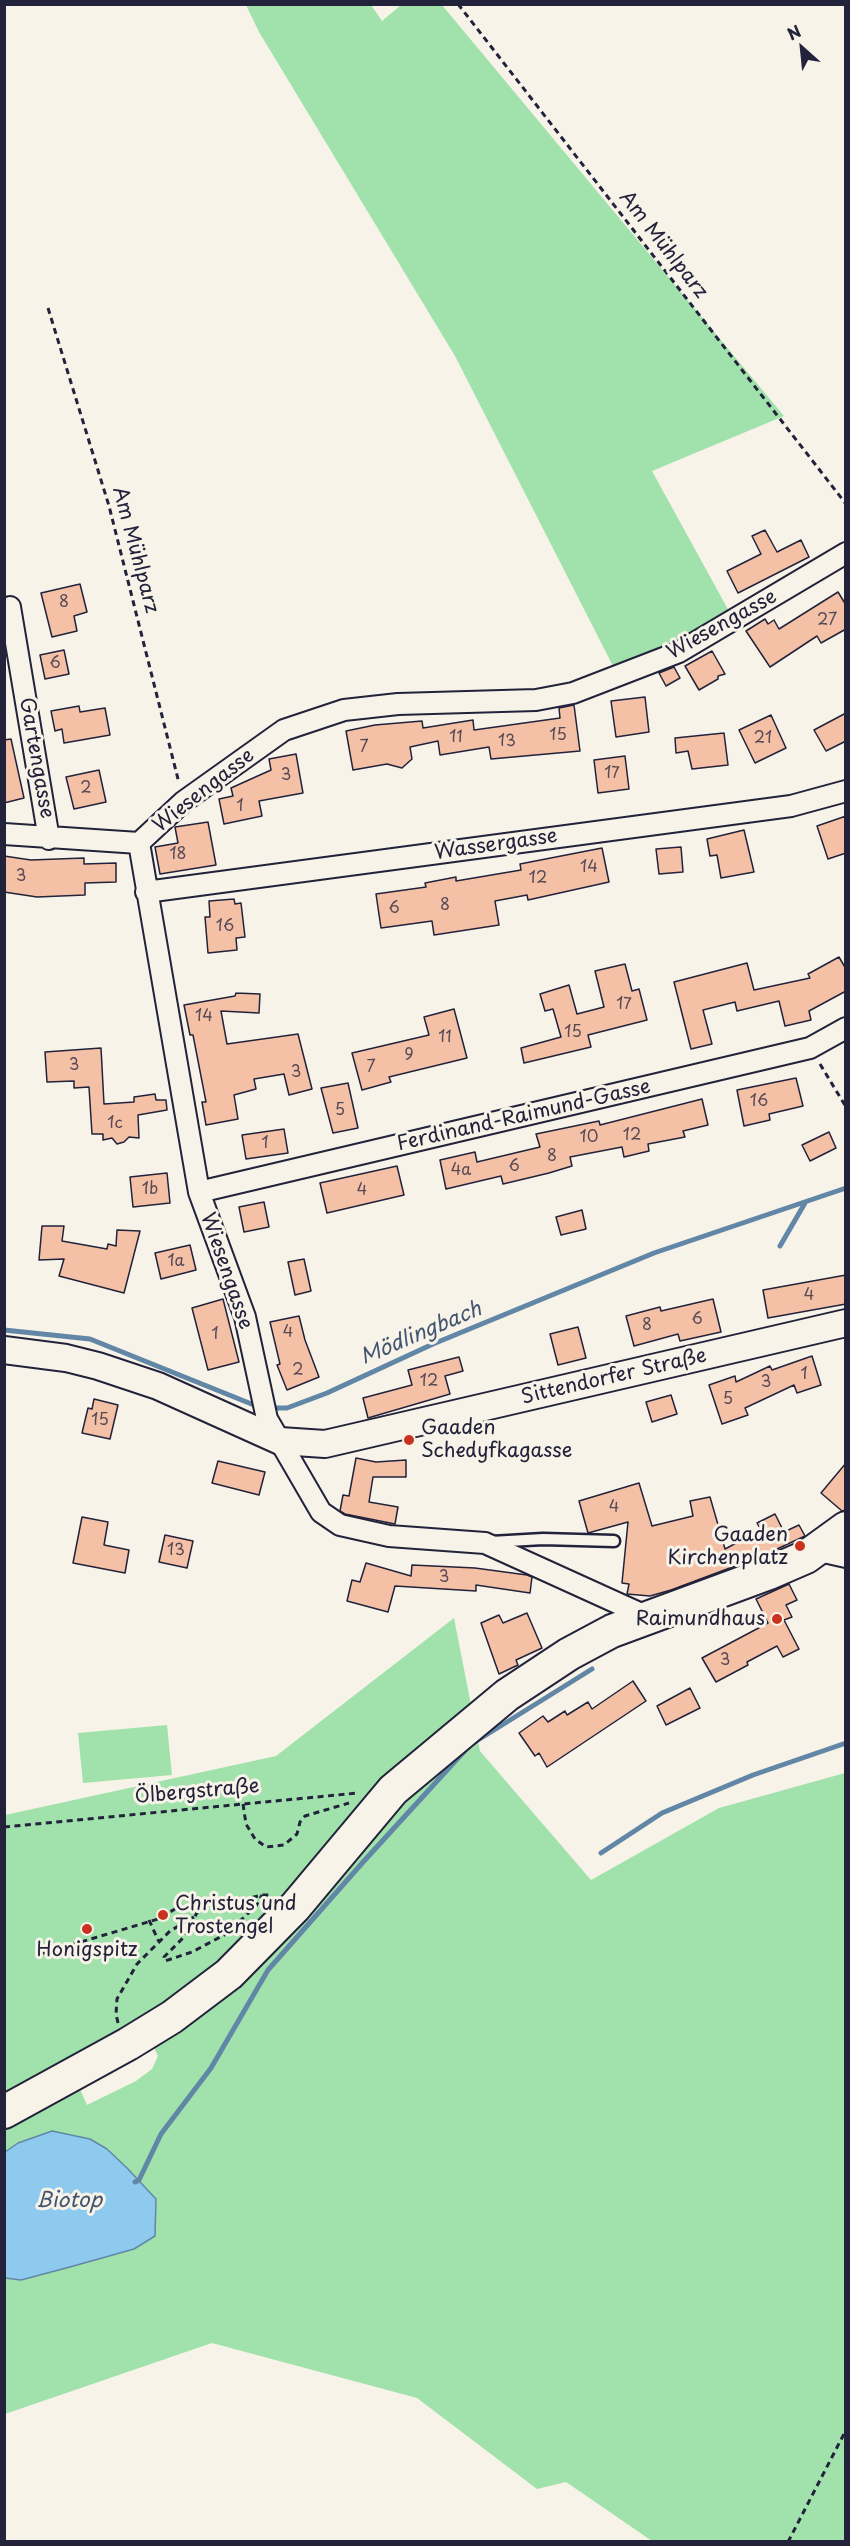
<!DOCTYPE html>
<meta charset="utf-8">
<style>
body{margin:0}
#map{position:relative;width:850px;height:2546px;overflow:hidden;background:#f7f3e8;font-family:"Playpen Sans",sans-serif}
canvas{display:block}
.frame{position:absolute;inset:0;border:6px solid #22223b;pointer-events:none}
.north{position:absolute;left:772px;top:18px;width:60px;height:60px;-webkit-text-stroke:4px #f7f3e8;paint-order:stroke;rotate:333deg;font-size:16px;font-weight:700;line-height:24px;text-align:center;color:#22223b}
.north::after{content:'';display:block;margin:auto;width:21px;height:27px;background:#22223b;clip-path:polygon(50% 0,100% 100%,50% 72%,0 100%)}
</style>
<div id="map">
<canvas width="850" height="2546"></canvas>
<div class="frame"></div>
<div class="north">N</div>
</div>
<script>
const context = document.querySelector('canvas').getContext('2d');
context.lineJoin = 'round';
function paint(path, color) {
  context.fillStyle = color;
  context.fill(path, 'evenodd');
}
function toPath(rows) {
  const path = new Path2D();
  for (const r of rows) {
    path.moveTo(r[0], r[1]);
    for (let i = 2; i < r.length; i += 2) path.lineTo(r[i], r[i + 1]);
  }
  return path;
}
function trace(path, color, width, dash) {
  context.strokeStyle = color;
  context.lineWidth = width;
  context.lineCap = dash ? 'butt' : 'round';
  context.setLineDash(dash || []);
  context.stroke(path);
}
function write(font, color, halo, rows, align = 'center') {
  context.font = font + ' "Playpen Sans",sans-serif';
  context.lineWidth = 6;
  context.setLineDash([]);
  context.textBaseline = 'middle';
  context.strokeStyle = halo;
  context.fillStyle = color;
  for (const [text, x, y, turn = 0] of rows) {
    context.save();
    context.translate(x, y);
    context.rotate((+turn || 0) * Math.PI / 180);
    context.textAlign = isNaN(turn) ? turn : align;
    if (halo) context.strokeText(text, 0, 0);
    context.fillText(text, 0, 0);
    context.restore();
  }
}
paint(toPath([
 [246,5,371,5,382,21,401,5,442,5,784,416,652,471,730,613,692,635,615,670,455,356,259,32],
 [454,1618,480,1751,591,1880,719,1808,845,1773,845,2541,652,2541,566,2482,537,2489,417,2398,212,2343,5,2414,5,2278,21,2280,134,2249,155,2235,156,2199,108,2149,18,2143,5,2152,5,1815,276,1756],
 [151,2042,158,2056,152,2069,136,2081,87,2105,79,2087],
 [167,1725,172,1775,83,1783,78,1733]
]), '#a1e2ac');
const water = toPath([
 [52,2131,90,2139,107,2149,127,2168,156,2199,155,2236,134,2249,70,2267,21,2280,5,2278,5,2152,18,2143,52,2131]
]);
paint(water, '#8dcaed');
trace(water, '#6287a6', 1.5);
trace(toPath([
 [780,1246,805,1203],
 [4,1330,90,1339,259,1407],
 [268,1408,287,1408,327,1393,433,1344,654,1253,846,1188],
 [601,1853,662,1813,753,1775,846,1743],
 [135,2182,139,2180,161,2134,211,2068,268,1970,364,1861,470,1745,592,1669]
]), '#6287a6', 5);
const building = toPath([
 [765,530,777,552,801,540,809,557,738,593,727,571,761,554,752,536,765,530],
 [80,584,87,612,74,616,77,631,52,637,41,593,80,584],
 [838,592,846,605,846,629,821,643,817,636,770,667,746,631,765,619,768,624,774,620,779,629,838,592],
 [64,650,69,674,45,679,40,655,64,650],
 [712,651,725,674,718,676,718,679,699,690,685,666,712,651],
 [674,667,680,678,666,686,659,673,674,667],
 [645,697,649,732,616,737,611,701,645,697],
 [574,705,580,751,491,759,489,747,440,755,438,741,410,747,412,759,402,768,387,764,353,770,346,731,375,725,422,721,423,728,473,720,474,730,560,718,559,708,574,705],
 [79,706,80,712,105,708,110,735,64,743,62,729,55,731,51,711,79,706],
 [846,713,846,741,826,751,814,730,846,713],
 [771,715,786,748,755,763,739,730,771,715],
 [724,733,728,765,692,769,688,751,676,753,675,738,724,733],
 [11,739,24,798,4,803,4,740,11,739],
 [296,754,303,793,259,801,262,816,224,824,219,799,233,796,231,788,271,770,269,759,296,754],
 [625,756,629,789,598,793,594,760,625,756],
 [99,770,106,802,74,809,66,777,99,770],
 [846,816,846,853,828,859,817,826,846,816],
 [208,822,216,865,160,874,155,847,178,843,175,827,208,822],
 [744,830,754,872,721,878,717,855,710,856,707,839,744,830],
 [681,847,683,872,659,874,656,849,681,847],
 [602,848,609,882,528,900,527,895,495,901,499,925,434,935,432,921,381,928,376,894,426,887,425,883,456,877,456,881,521,870,520,864,602,848],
 [4,856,31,860,84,858,84,864,116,863,116,882,85,883,85,895,37,897,4,892,4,856],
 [234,899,235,904,241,903,245,937,236,938,237,950,208,953,205,917,210,917,209,901,234,899],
 [839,957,846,969,846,991,809,1011,811,1020,785,1026,779,1001,737,1011,735,1002,703,1010,712,1044,691,1049,674,982,747,963,754,990,810,978,808,974,839,957],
 [625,964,632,991,639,989,647,1020,588,1035,591,1047,524,1063,521,1048,561,1037,553,1009,545,1011,540,994,569,985,577,1014,604,1007,595,971,625,964],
 [236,993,260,994,259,1013,221,1011,227,1044,298,1034,312,1089,289,1095,284,1074,254,1079,256,1089,234,1095,238,1119,206,1125,202,1102,206,1102,193,1035,190,1035,184,1005,235,996,236,993],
 [454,1009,467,1058,389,1077,391,1082,362,1090,352,1053,429,1035,424,1017,454,1009],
 [101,1048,104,1104,134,1102,134,1097,155,1094,156,1100,166,1100,167,1110,138,1115,139,1138,129,1137,124,1142,117,1144,112,1138,103,1140,103,1134,92,1134,89,1087,74,1088,74,1081,47,1082,45,1052,101,1048],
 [796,1078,803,1106,769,1114,770,1120,744,1126,737,1090,796,1078],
 [348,1083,358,1128,333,1133,321,1088,348,1083],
 [702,1099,708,1125,683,1131,685,1137,648,1144,649,1151,624,1157,622,1147,570,1157,572,1166,549,1173,503,1184,501,1176,446,1189,440,1160,475,1152,477,1162,540,1147,536,1134,599,1121,600,1125,702,1099],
 [284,1129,288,1153,246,1159,242,1135,284,1129],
 [829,1132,836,1148,810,1161,802,1145,829,1132],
 [397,1166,404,1195,327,1213,320,1183,397,1166],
 [167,1173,170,1203,133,1207,130,1177,167,1173],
 [264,1202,269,1227,244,1232,239,1207,264,1202],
 [582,1210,586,1229,561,1235,556,1217,582,1210],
 [42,1226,64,1226,62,1241,107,1249,108,1244,116,1246,117,1230,140,1231,124,1293,59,1276,64,1259,39,1260,42,1226],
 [190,1245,196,1270,161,1279,155,1253,190,1245],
 [304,1259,311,1291,295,1295,288,1262,304,1259],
 [846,1275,846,1304,768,1318,763,1290,846,1275],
 [223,1299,239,1362,208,1370,192,1308,223,1299],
 [713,1299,721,1332,680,1341,678,1334,634,1346,626,1316,660,1307,661,1311,713,1299],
 [299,1316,305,1340,319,1377,287,1390,277,1365,280,1364,270,1322,299,1316],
 [578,1327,586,1358,558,1365,550,1334,578,1327],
 [812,1356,821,1385,797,1393,794,1385,745,1408,748,1415,722,1424,709,1385,735,1376,736,1382,770,1366,772,1370,812,1356],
 [459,1357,463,1371,445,1376,450,1394,368,1418,363,1398,412,1385,408,1370,459,1357],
 [671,1395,677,1414,652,1422,646,1402,671,1395],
 [94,1399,118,1405,110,1439,82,1433,88,1408,92,1409,94,1399],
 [356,1458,376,1462,406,1460,406,1477,373,1477,369,1502,398,1507,395,1524,345,1514,340,1511,343,1495,349,1496,356,1458],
 [218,1461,265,1472,259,1495,212,1483,218,1461],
 [846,1463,846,1510,842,1511,821,1493,846,1463],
 [639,1483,652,1526,693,1516,690,1501,710,1497,725,1549,761,1530,757,1523,775,1514,784,1532,799,1525,805,1536,762,1556,671,1590,650,1596,627,1594,629,1584,622,1583,628,1522,588,1533,579,1501,639,1483],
 [82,1517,108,1522,104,1545,129,1550,125,1573,73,1563,82,1517],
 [165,1535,193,1541,187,1568,159,1562,165,1535],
 [366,1563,411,1576,412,1565,475,1568,527,1575,532,1577,530,1593,476,1585,476,1591,395,1586,388,1612,347,1601,352,1580,360,1582,366,1563],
 [789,1584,797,1600,786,1605,792,1617,784,1620,799,1649,783,1657,777,1646,747,1662,748,1665,716,1682,702,1658,768,1623,756,1599,789,1584],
 [527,1613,542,1648,516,1660,518,1665,499,1674,481,1623,499,1615,503,1623,527,1613],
 [633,1681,646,1701,547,1767,539,1753,535,1756,519,1733,543,1716,548,1722,565,1711,567,1715,588,1702,592,1709,633,1681],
 [690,1688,700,1708,666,1725,657,1706,690,1688]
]);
paint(building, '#f5c1a6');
trace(building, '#22223b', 1.5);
const service = toPath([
 [491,1542,543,1539,614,1541]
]);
const minor = toPath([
 [10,607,49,839],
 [4,834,139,843],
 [146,892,791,806,846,791],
 [199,1192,810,1048,846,1028],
 [815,1550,846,1557],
 [648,1617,485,1543,389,1536,340,1525,321,1512,267,1419,245,1317,199,1192,139,843,183,802,284,730,344,710,398,704,536,700,573,693,679,652,846,553]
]);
const tertiary = toPath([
 [4,1350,66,1358,98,1366,158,1386,280,1441,325,1444,846,1323]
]);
const primary = toPath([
 [4,2112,128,2044,172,2017,229,1974,295,1907,393,1790,507,1695,569,1654,612,1631,769,1573,806,1557,846,1528]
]);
trace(service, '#22223b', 15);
trace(minor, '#22223b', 24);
trace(tertiary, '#22223b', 30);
trace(primary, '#22223b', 36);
trace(toPath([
 [458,4,846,504],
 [48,308,109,506,179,783],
 [820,1064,846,1107],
 [243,1804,246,1824,255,1839,266,1847,284,1845,297,1834,300,1822,305,1816,349,1803],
 [4,1827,358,1793],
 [198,1911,183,1938,164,1957,165,1961,192,1952,226,1934,256,1906,262,1895],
 [149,1920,159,1942],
 [42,1953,61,1952,74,1944,158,1919,175,1909,198,1911,262,1895,272,1895],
 [118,2023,116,2014,117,1999,137,1964,170,1931,194,1917],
 [788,2542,846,2430]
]), '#22223b', 3, [6, 4.5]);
trace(service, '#f7f3e8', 10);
trace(minor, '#f7f3e8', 20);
trace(tertiary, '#f7f3e8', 26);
trace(primary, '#f7f3e8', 32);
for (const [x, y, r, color] of [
 [409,1440,6,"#c8321e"],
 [800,1546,6,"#c8321e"],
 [777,1619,6,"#c8321e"],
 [163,1915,6,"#c8321e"],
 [87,1929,6,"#c8321e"]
]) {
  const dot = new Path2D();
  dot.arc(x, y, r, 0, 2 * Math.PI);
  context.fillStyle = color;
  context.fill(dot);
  trace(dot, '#f7f3e8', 2);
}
write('16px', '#574a56', null, [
 ["8",64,603],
 ["27",827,621],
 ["6",55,664],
 ["15",558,736],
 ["11",456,738],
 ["21",763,739],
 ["13",507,742],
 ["7",364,748],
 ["17",612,774],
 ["3",286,776],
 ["2",86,789],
 ["1",240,807],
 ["18",178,855],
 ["14",589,868],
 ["3",21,877],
 ["12",538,879],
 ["8",445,906],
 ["6",394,909],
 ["16",225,927],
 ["17",624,1005],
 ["14",204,1017],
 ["15",573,1033],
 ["11",445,1038],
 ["9",409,1056],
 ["3",74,1066],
 ["7",371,1068],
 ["3",296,1073],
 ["16",759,1102],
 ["5",340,1111],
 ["1c",115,1124],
 ["12",632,1136],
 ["10",589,1138],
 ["1",265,1144],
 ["8",552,1157],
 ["6",514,1167],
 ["4a",461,1171],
 ["1b",150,1190],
 ["4",362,1191],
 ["1a",176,1262],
 ["4",809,1296],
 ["6",697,1320],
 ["8",647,1326],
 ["4",288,1333],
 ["1",215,1335],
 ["2",298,1371],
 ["1",804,1375],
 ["12",429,1382],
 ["3",766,1383],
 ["5",728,1400],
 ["15",100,1421],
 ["4",614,1508],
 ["13",176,1551],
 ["3",444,1578],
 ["3",725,1661]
]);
write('20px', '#22223b', '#f7f3e8', [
 ["Am Mühlparz",663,245,52],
 ["Am Mühlparz",135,550,75],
 ["Wiesengasse",722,625,-29],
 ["Gartengasse",36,758,80],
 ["Wiesengasse",204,791,-38],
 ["Wassergasse",496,845,-8],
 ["Ferdinand-Raimund-Gasse",524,1116,-13],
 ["Wiesengasse",226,1271,71],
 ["Sittendorfer Straße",614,1377,-13],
 ["Ölbergstraße",197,1792,-5]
]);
write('20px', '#22223b', '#f7f3e8', [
 ["Gaaden",421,1428],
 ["Schedyfkagasse",421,1451],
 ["Gaaden",788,1535,"right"],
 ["Kirchenplatz",788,1558,"right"],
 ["Raimundhaus",765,1619,"right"],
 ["Christus und",175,1904],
 ["Trostengel",175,1927],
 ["Honigspitz",87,1950,"center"]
], 'left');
write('italic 21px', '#425470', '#f7f3e8', [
 ["Mödlingbach",421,1334,-23],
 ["Biotop",69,2201]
]);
</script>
